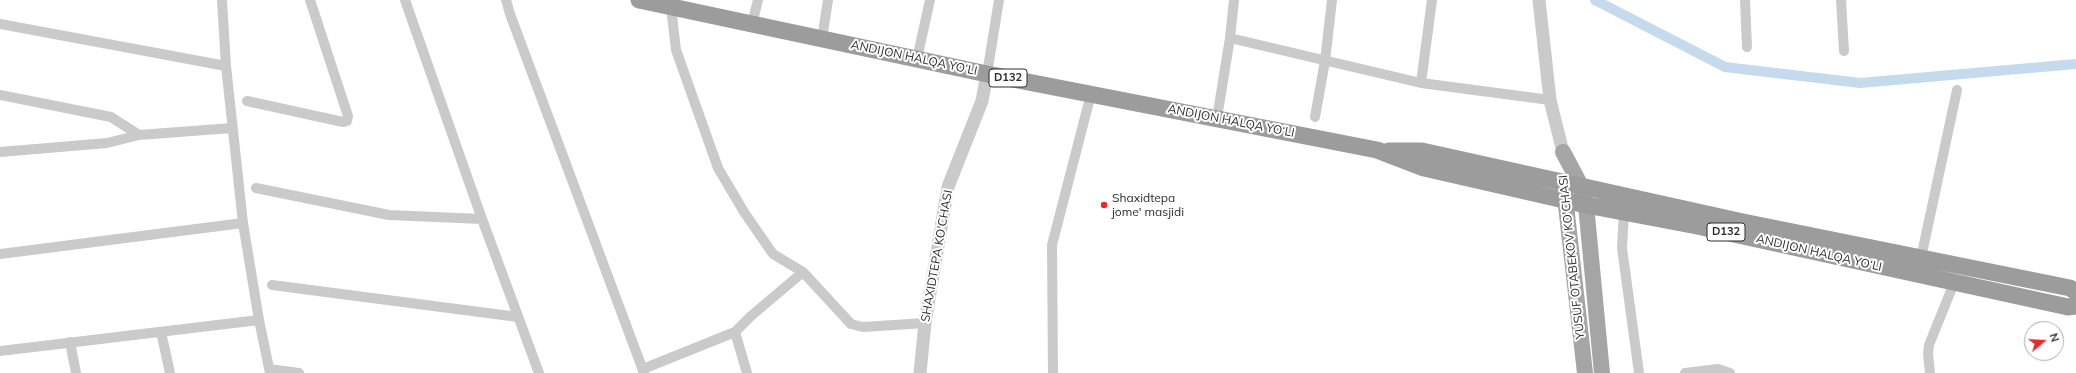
<!DOCTYPE html>
<meta charset="utf-8">
<style>
body{margin:0}
#map{position:relative;width:2076px;height:373px;overflow:hidden;background:#fff;font-family:Mulish,sans-serif}
canvas{display:block}
.north{position:absolute;left:2024px;top:321px;width:40px;height:40px;box-sizing:border-box;background:#fff;border:1px solid #ababab;border-radius:50%;rotate:72deg;font-size:11px;font-weight:700;line-height:16px;text-align:center;color:#2d2d2d}
.north::after{content:'';display:block;margin:auto;width:14px;height:18px;background:#eb2927;clip-path:polygon(50% 0,100% 100%,50% 72%,0 100%)}
</style>
<div id="map">
<canvas width="2076" height="373"></canvas>
<div class="north">N</div>
</div>
<script>
const context = document.querySelector('canvas').getContext('2d');
context.lineJoin = 'round';
function toPath(rows) {
  const path = new Path2D();
  for (const r of rows) {
    path.moveTo(r[0], r[1]);
    for (let i = 2; i < r.length; i += 2) path.lineTo(r[i], r[i + 1]);
  }
  return path;
}
function trace(path, color, width, dash) {
  context.strokeStyle = color;
  context.lineWidth = width;
  context.lineCap = dash ? 'butt' : 'round';
  context.setLineDash(dash || []);
  context.stroke(path);
}
function write(font, color, halo, rows, align = 'center') {
  context.font = font + ' Mulish,sans-serif';
  context.lineWidth = 4;
  context.setLineDash([]);
  context.textBaseline = 'middle';
  context.strokeStyle = halo;
  context.fillStyle = color;
  for (const [text, x, y, turn = 0] of rows) {
    context.save();
    context.translate(x, y);
    context.rotate((+turn || 0) * Math.PI / 180);
    context.textAlign = isNaN(turn) ? turn : align;
    if (halo) context.strokeText(text, 0, 0);
    context.fillText(text, 0, 0);
    context.restore();
  }
}
trace(toPath([
 [1595,0,1725,67,1860,83,2076,64]
]), '#c5daec', 10);
trace(toPath([
 [222,0,226,66,243,223,259,320,270,373],
 [405,0,482,219,539,373],
 [506,0,510,14,644,373],
 [1745,0,1747,47],
 [1841,0,1844,51],
 [671,7,676,50,718,168,744,212,773,254,803,272,851,324,863,327,925,323],
 [0,24,226,66],
 [752,24,758,0],
 [1230,38,1234,0],
 [822,39,828,0],
 [917,59,930,0],
 [987,74,999,0],
 [1421,83,1432,0],
 [0,95,111,117,139,135,107,143,0,152],
 [247,101,343,122,347,121,348,116,310,0],
 [1315,117,1325,61,1332,0],
 [1217,118,1230,38,1421,83,1550,100],
 [139,135,232,128],
 [256,188,389,215,482,219],
 [1624,211,1622,248,1639,373],
 [0,254,243,223],
 [1921,258,1957,90],
 [272,285,518,317],
 [161,332,170,373],
 [735,332,751,316,803,272],
 [70,342,76,373],
 [0,351,259,320],
 [269,369,299,373],
 [643,369,735,332,747,373],
 [1053,373,1052,245,1091,94],
 [1685,373,1718,369,1730,373],
 [1930,373,1928,354,1929,345,1954,283]
]), '#cacaca', 10);
trace(toPath([
 [1539,0,1550,100,1563,152],
 [920,373,925,323,948,187,982,101,987,74]
]), '#cacaca', 13);
trace(toPath([
 [1563,152,1581,186,1586,205,1602,373],
 [1564,188,1585,373]
]), '#a5a5a5', 16);
trace(toPath([
 [639,0,987,74,1377,150,1424,168,1586,205,1697,226,2068,307,2076,306],
 [1389,151,1422,151,1743,222,2070,288,2076,292]
]), '#9c9c9c', 17);
for (const [x, y, r, color] of [
 [1104,205,4,"#eb2927"]
]) {
  const dot = new Path2D();
  dot.arc(x, y, r, 0, 2 * Math.PI);
  context.fillStyle = color;
  context.fill(dot);
  trace(dot, '#fff', 1.5);
}
for (const [x, y, w] of [
 [1008,78,38],
 [1726,232,38]
]) {
  const box = new Path2D();
  box.roundRect(x - w / 2, y - 9, w, 18, 3);
  context.fillStyle = '#fff';
  context.fill(box);
  trace(box, '#2d2d2d', 1);
}
write('bold 11px', '#2d2d2d', null, [
 ["D132",1008,78],
 ["D132",1726,232]
]);
write('12px', '#2d2d2d', '#fff', [
 ["ANDIJON HALQA YO‘LI",914,58,12],
 ["ANDIJON HALQA YO‘LI",1231,121,11],
 ["ANDIJON HALQA YO‘LI",1819,253,13],
 ["SHAXIDTEPA KO'CHASI",937,256,-80],
 ["YUSUF OTABEKOV KO'CHASI",1572,257,-96]
]);
write('12px', '#2d2d2d', '#fff', [
 ["Shaxidtepa",1112,198],
 ["jome' masjidi",1112,212]
], 'left');
</script>
